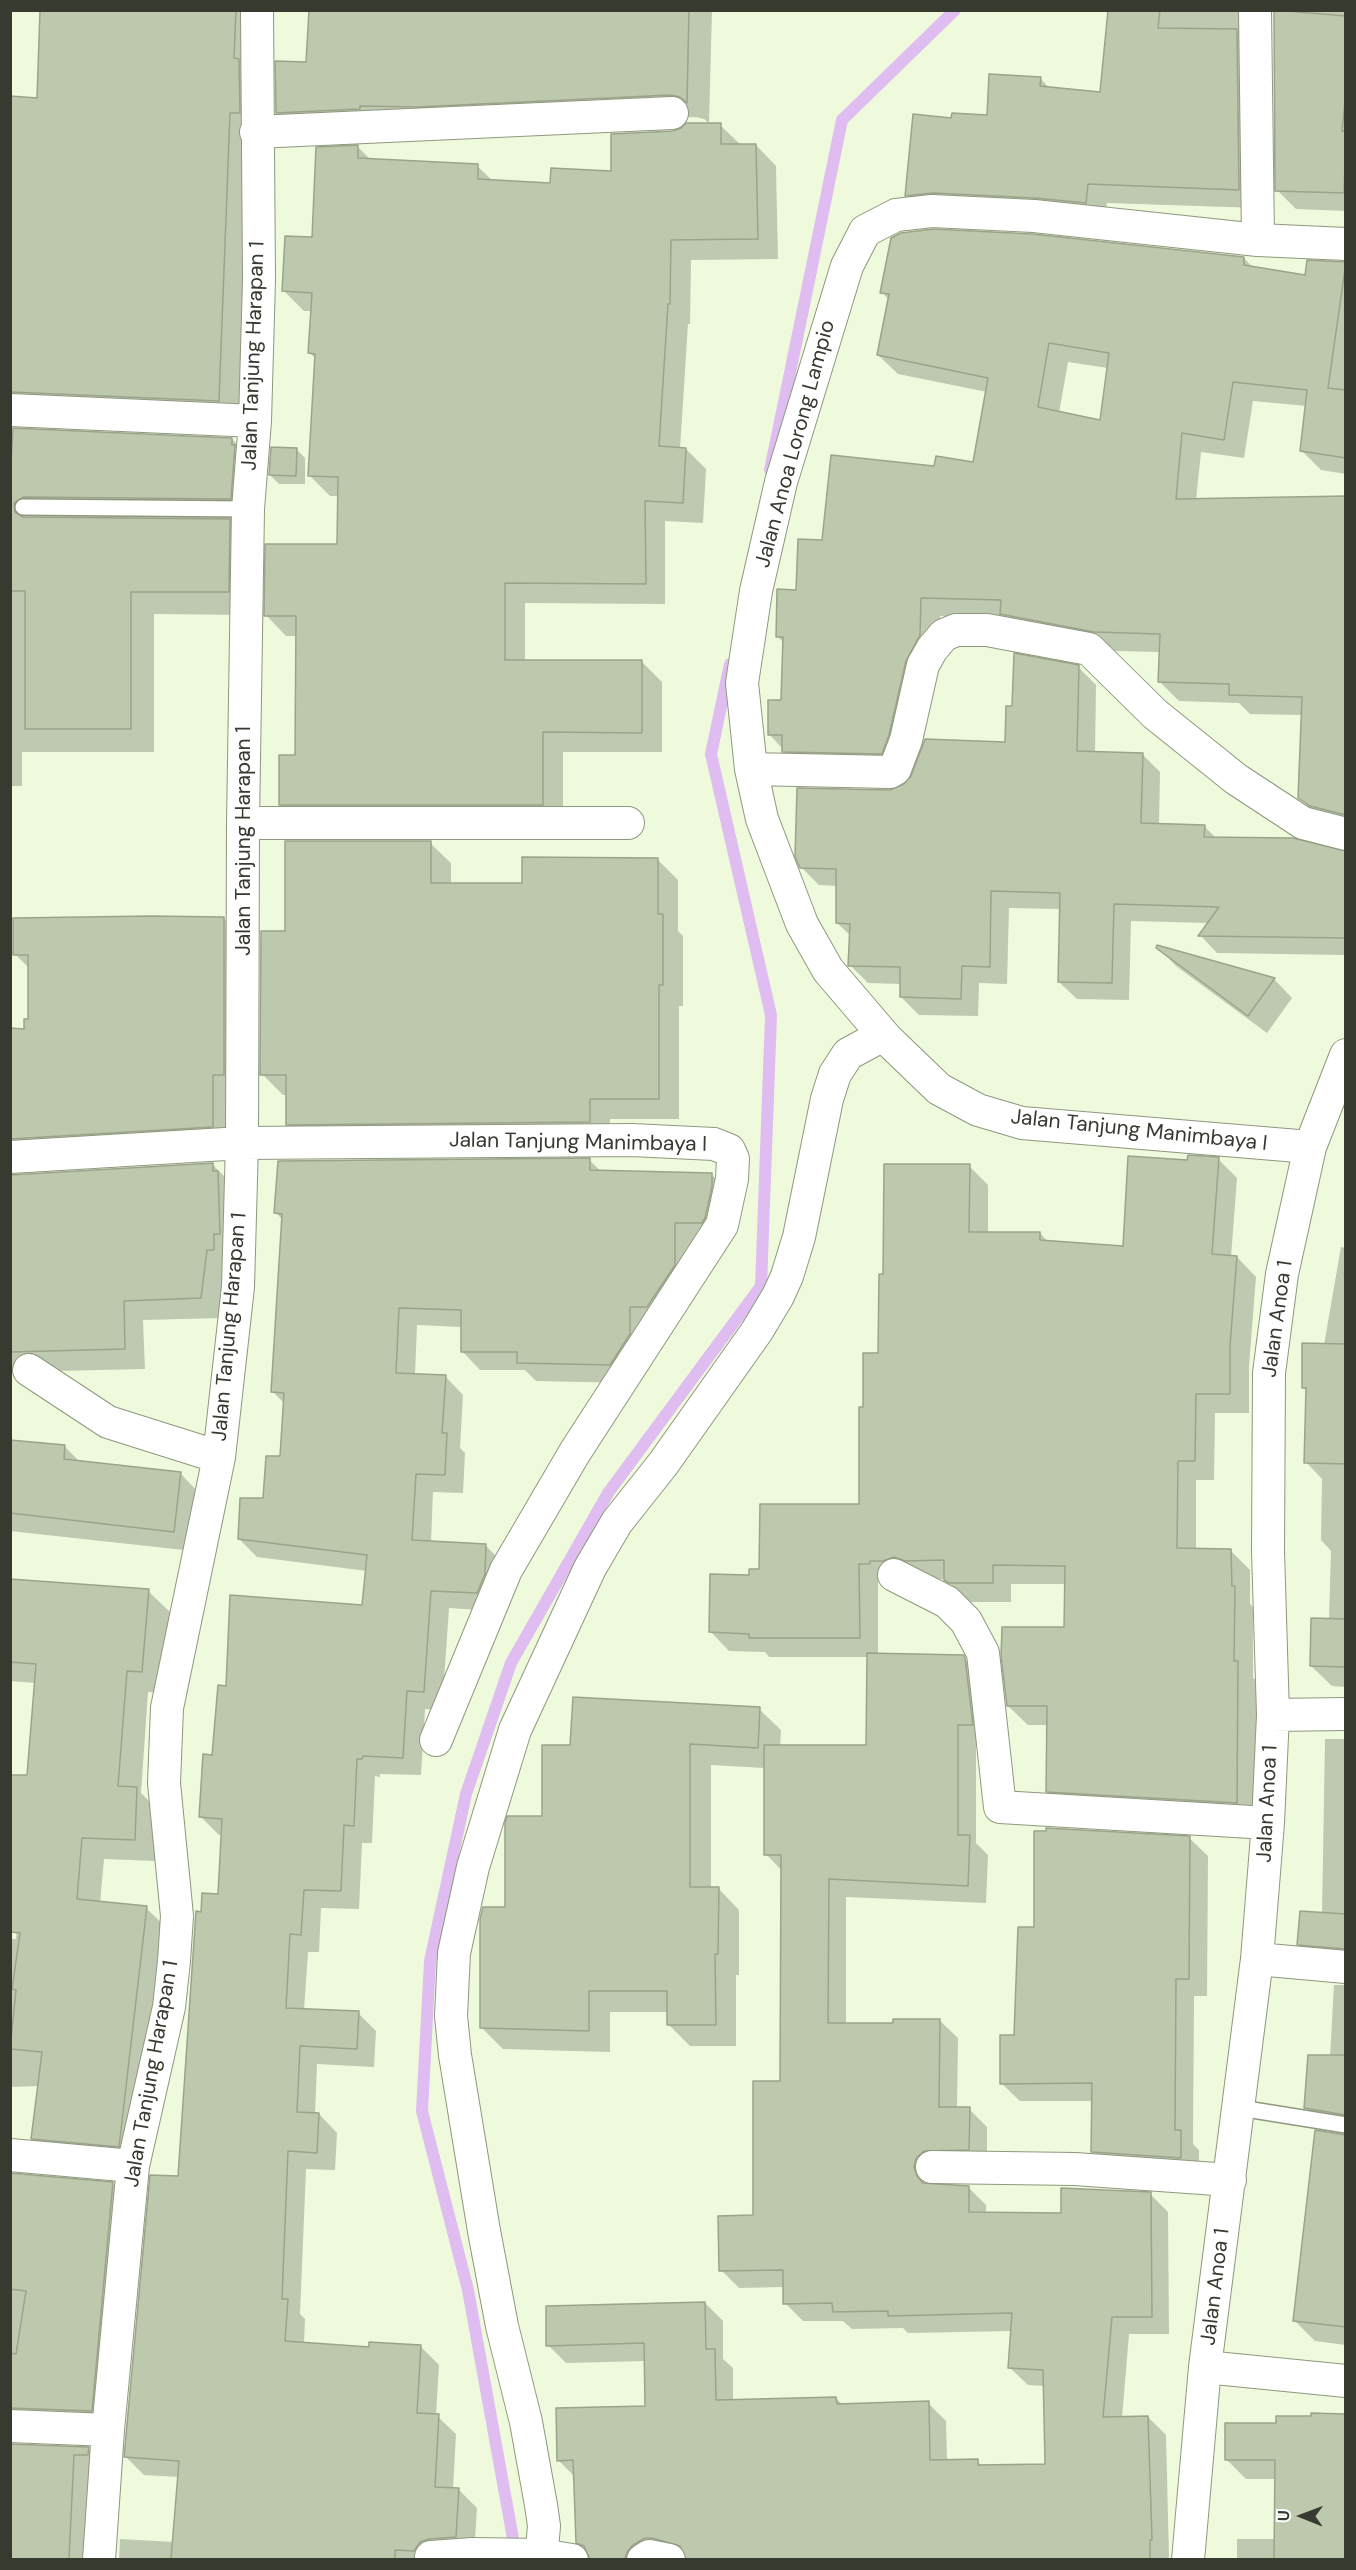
<!DOCTYPE html>
<style>
body{margin:0}
#map{position:relative;width:1356px;height:2570px;overflow:hidden;background:#effadd;font-family:"DM Sans",sans-serif}
canvas{display:block}
.frame{position:absolute;inset:0;border:12px solid #363a2f;pointer-events:none}
.north{position:absolute;left:1272px;top:2486px;width:60px;height:60px;-webkit-text-stroke:4px #fff;paint-order:stroke;rotate:271deg;font-size:16px;font-weight:700;line-height:24px;text-align:center;color:#363a2f}
.north::after{content:'';display:block;margin:auto;width:21px;height:27px;background:#363a2f;clip-path:polygon(50% 0,100% 100%,50% 72%,0 100%)}
</style>
<div id="map">
<canvas width="1356" height="2570"></canvas>
<div class="frame"></div>
<div class="north">U</div>
</div>
<script>
const context = document.querySelector('canvas').getContext('2d');
context.lineJoin = 'round';
function paint(path, color) {
  context.fillStyle = color;
  context.fill(path, 'evenodd');
}
function toPath(rows) {
  const path = new Path2D();
  for (const r of rows) {
    path.moveTo(r[0], r[1]);
    for (let i = 2; i < r.length; i += 2) path.lineTo(r[i], r[i + 1]);
  }
  return path;
}
function trace(path, color, width, dash) {
  context.strokeStyle = color;
  context.lineWidth = width;
  context.lineCap = dash ? 'butt' : 'round';
  context.setLineDash(dash || []);
  context.stroke(path);
}
function write(font, color, halo, rows, align = 'center') {
  context.font = font + ' "DM Sans",sans-serif';
  context.lineWidth = 4.5;
  context.setLineDash([]);
  context.textBaseline = 'middle';
  context.strokeStyle = halo;
  context.fillStyle = color;
  for (const [text, x, y, turn = 0] of rows) {
    context.save();
    context.translate(x, y);
    context.rotate((+turn || 0) * Math.PI / 180);
    context.textAlign = isNaN(turn) ? turn : align;
    if (halo) context.strokeText(text, 0, 0);
    context.fillText(text, 0, 0);
    context.restore();
  }
}
paint(toPath([
 [42,10,240,10,240,14,258,33,241,423,10,410,10,98,39,99],
 [310,10,712,10,709,123,704,119,695,117,300,135,277,112,308,64],
 [1110,10,1257,10,1258,208,1107,203,1105,222,926,215,907,195,953,119,988,117,1040,78,1050,89,1101,93],
 [1311,10,1346,10,1346,211,1296,209,1277,190,1275,54,1284,11,1310,14],
 [720,125,741,145,756,145,776,166,778,259,691,260,690,324,688,324,680,449,686,449,706,469,703,523,665,521,665,604,525,603,525,661,642,662,662,682,662,752,563,752,563,825,301,825,280,804,297,756,297,636,286,636,266,615,338,546,339,496,330,496,310,476,316,359,310,353,312,311,304,311,283,290,314,239,358,147,371,160,477,166,493,181,552,184,613,173,673,132],
 [1244,258,1253,268,1306,277,1346,263,1346,474,1321,470,1302,451,1307,406,1253,401,1244,458,1201,452,1196,500,1346,497,1346,829,1319,817,1300,798,1302,715,1250,714,1239,703,1179,701,1160,682,1161,652,1115,651,1021,633,1006,618,940,616,939,655,908,755,803,771,769,734,782,702,784,643,778,637,797,591,824,541,935,468,974,463,987,392,898,374,878,355,889,300,882,292],
 [1068,362,1108,368,1101,421,1059,413],
 [232,439,255,463,254,522,231,522,253,543,251,615,154,614,154,752,22,752,22,786,10,786,10,474],
 [296,449,305,458,305,484,279,484,270,475],
 [1078,667,1096,685,1095,753,1142,754,1160,772,1159,825,1204,826,1216,838,1346,853,1346,955,1217,953,1200,935,1209,923,1131,921,1129,1000,1077,999,1059,982,1061,909,1009,908,1007,984,979,983,978,1016,919,1015,901,997,902,984,868,983,850,965,851,936,837,923,837,886,819,885,801,867,891,791,1007,743,1014,707],
 [430,843,451,863,451,885,523,884,657,859,678,880,678,931,683,936,683,1006,679,1006,679,1119,610,1119,610,1143,308,1145,287,1124,287,1095,283,1095,262,1074,286,932],
 [223,918,241,936,230,1144,10,1152,10,1030,26,1030,30,1020,30,969,15,954],
 [1158,947,1274,979,1292,998,1267,1033,1176,966],
 [1218,1159,1237,1178,1231,1257,1237,1257,1256,1277,1249,1366,1249,1413,1215,1413,1214,1480,1196,1480,1196,1550,1231,1551,1250,1570,1250,1604,1253,1607,1253,1678,1257,1681,1256,1822,1067,1810,1048,1791,1048,1725,1028,1725,1008,1706,1066,1629,1066,1584,1011,1584,1011,1602,970,1602,945,1579,878,1582,878,1655,963,1657,981,1675,990,1743,976,1742,976,1843,988,1855,986,1903,846,1897,846,2025,894,2025,939,2020,958,2038,957,2109,969,2109,987,2127,987,2167,934,2176,932,2185,968,2187,986,2205,986,2214,1063,2214,1150,2194,1168,2212,1169,2334,1129,2334,1122,2418,1148,2417,1166,2435,1169,2557,1167,2560,688,2560,665,2556,657,2560,591,2560,590,2555,577,2542,575,2477,558,2460,647,2408,646,2361,566,2363,548,2345,705,2303,723,2321,723,2359,733,2368,733,2401,836,2398,843,2405,928,2403,946,2421,947,2462,977,2461,983,2467,1047,2465,1045,2386,1028,2385,1009,2367,1012,2331,908,2333,903,2328,852,2329,843,2321,803,2321,785,2303,785,2287,739,2288,721,2270,755,2216,782,2083,783,1872,766,1854,765,1768,711,1765,711,1888,718,1888,739,1910,739,1975,736,1975,736,2046,690,2046,668,2024,668,2012,610,2012,610,2052,503,2049,481,2027,507,1909,572,1746,759,1709,781,1730,780,1747,867,1747,868,1657,769,1657,765,1652,729,1651,710,1631,750,1577,860,1505,864,1408,880,1355,885,1275,969,1166,988,1185,988,1233,1040,1233,1048,1242,1124,1248,1189,1161],
 [589,1160,602,1172,711,1174,730,1193,720,1241,692,1241,692,1284,628,1383,536,1381,525,1370,480,1370,462,1351,462,1327,417,1325,415,1375,445,1376,463,1395,460,1448,465,1453,463,1493,433,1492,431,1542,486,1546,504,1564,495,1611,449,1608,442,1710,425,1709,421,1775,380,1774,380,1777,375,1776,372,1843,362,1843,359,1909,321,1908,319,1952,308,1952,304,2010,358,2013,376,2031,374,2067,317,2064,315,2114,319,2114,337,2133,335,2170,306,2169,300,2314,305,2319,304,2344,371,2348,421,2347,439,2365,436,2415,456,2434,453,2489,459,2490,477,2508,474,2555,440,2560,119,2560,120,2539,174,2542,179,2477,144,2475,126,2457,179,2178,202,1913,219,1895,222,1835,219,1835,201,1817,227,1687,364,1607,367,1571,257,1557,239,1539,265,1500,282,1458,285,1404,273,1392,283,1220,276,1213],
 [212,1164,232,1184,221,1318,143,1320,145,1369,10,1372,10,1215],
 [1341,1247,1346,1248,1346,1687,1332,1686,1311,1666,1329,1620,1331,1551,1321,1540,1322,1479,1306,1462,1308,1392,1303,1387,1324,1345],
 [10,1441,64,1446,80,1462,180,1473,200,1494,193,1551,10,1531],
 [10,1580,148,1591,170,1612,163,1693,148,1692,141,1793,158,1810,156,1861,104,1859,100,1903,146,1908,168,1929,140,2168,54,2160,33,2138,39,2086,10,2087,10,1939,16,1939,36,1683,10,1681],
 [1325,1739,1346,1739,1346,1967,1320,1965,1299,1944,1322,1914],
 [1189,1838,1208,1856,1207,1996,1194,1996,1193,2144,1199,2150,1199,2176,1111,2170,1093,2151,1093,2101,1020,2101,1001,2083,1015,2036,1035,1928],
 [1334,1985,1346,1985,1346,2132,1327,2129,1306,2108,1330,2057],
 [1346,2136,1346,2345,1315,2341,1294,2320],
 [10,2175,113,2184,131,2202,109,2429,13,2434,10,2442],
 [1346,2415,1346,2560,1237,2560,1237,2539,1276,2539,1277,2479,1246,2479,1227,2460,1277,2425],
 [10,2445,88,2449,106,2467,100,2560,10,2560]
]), '#0003');
trace(toPath([
 [770,470,842,120,955,10],
 [516,2555,468,2290,422,2111,430,1961,466,1794,511,1663,608,1493,761,1286,771,1015,711,754,730,664]
]), '#dfbdf0', 12);
const building = toPath([
 [40,10,236,10,234,58,239,59,240,113,230,113,219,401,10,392,10,96,37,98,40,10],
 [309,10,689,10,687,103,680,97,671,95,417,107,360,106,360,109,276,113,275,61,306,62,309,10],
 [1108,10,1160,10,1158,28,1237,29,1239,190,1088,184,1086,203,1035,198,933,193,905,196,913,114,951,118,952,113,987,115,989,74,1041,77,1040,86,1100,92,1108,10],
 [1274,10,1346,16,1346,92,1342,131,1346,131,1344,193,1275,191,1274,10],
 [686,123,721,123,721,144,756,144,758,239,671,240,670,304,668,304,659,446,686,448,683,503,645,501,646,584,505,583,505,660,642,660,642,733,543,732,543,805,279,805,279,755,295,755,296,616,264,616,265,544,337,544,338,477,308,476,315,354,308,353,312,293,282,291,285,236,312,237,316,147,358,145,358,158,478,164,478,179,550,183,551,168,611,171,611,134,673,131,681,128,686,123],
 [933,229,1033,234,1244,257,1244,265,1305,275,1307,260,1346,262,1328,388,1346,390,1346,458,1300,451,1307,390,1233,382,1224,440,1182,433,1176,499,1346,496,1346,815,1310,806,1298,798,1302,697,1229,695,1229,684,1158,682,1160,634,1094,632,1000,614,1001,600,921,598,920,635,906,661,889,735,882,754,782,752,782,735,768,735,768,700,781,700,783,637,776,637,777,589,796,590,798,539,822,540,831,455,934,466,936,456,973,462,988,378,877,355,889,294,880,293,891,238,901,233,933,229],
 [1049,343,1109,353,1100,420,1038,407,1049,343],
 [13,428,232,438,232,445,235,445,231,499,23,497,14,503,15,512,23,517,230,519,229,592,131,592,131,729,25,729,25,591,10,591,10,481,13,428],
 [271,447,297,448,296,476,269,475,271,447],
 [1014,653,1079,665,1077,751,1143,753,1141,823,1205,825,1204,837,1293,838,1346,851,1346,938,1198,936,1219,907,1114,904,1112,983,1058,982,1060,893,991,891,990,967,962,966,961,999,900,997,900,967,848,966,850,924,836,923,836,869,800,868,795,856,797,788,890,790,904,784,911,776,925,739,1005,742,1006,706,1012,706,1014,653],
 [285,841,431,841,431,883,522,883,522,857,658,858,658,914,663,914,663,985,659,985,659,1099,590,1099,590,1122,286,1125,286,1075,260,1075,261,931,285,931,285,841],
 [151,916,224,917,224,1075,213,1075,213,1127,10,1139,10,1028,24,1029,24,1019,28,1019,28,955,13,955,13,918,151,916],
 [1157,945,1275,978,1248,1016,1156,948,1157,945],
 [1188,1155,1219,1157,1212,1254,1237,1256,1230,1346,1230,1394,1196,1394,1195,1461,1178,1461,1177,1548,1231,1549,1232,1586,1235,1586,1234,1661,1238,1661,1237,1803,1046,1792,1047,1706,1007,1706,1001,1656,1002,1627,1064,1627,1065,1566,993,1565,993,1583,949,1583,944,1580,944,1560,905,1561,894,1557,883,1561,870,1561,870,1564,859,1564,860,1638,749,1638,749,1634,709,1632,710,1574,749,1575,749,1569,759,1569,760,1504,859,1504,859,1407,863,1407,863,1353,878,1353,879,1274,883,1274,884,1164,970,1164,969,1232,1040,1232,1040,1240,1123,1246,1128,1156,1187,1160,1188,1155],
 [590,1158,590,1170,712,1173,712,1187,705,1218,702,1223,675,1223,675,1265,647,1307,630,1307,630,1334,610,1365,517,1363,517,1352,461,1352,461,1310,399,1308,396,1373,446,1375,442,1433,447,1433,445,1475,416,1474,412,1540,486,1544,485,1574,477,1593,431,1591,424,1692,407,1691,403,1758,363,1756,362,1759,357,1759,354,1826,344,1825,341,1891,304,1890,301,1935,290,1934,286,2008,359,2011,357,2049,300,2046,297,2112,319,2113,317,2153,288,2151,282,2299,288,2299,285,2341,369,2347,369,2342,421,2345,417,2413,439,2414,435,2487,459,2488,456,2537,429,2539,420,2542,414,2551,395,2550,395,2559,171,2559,179,2461,124,2457,150,2175,178,2176,196,1911,201,1912,202,1893,218,1894,222,1819,199,1817,203,1754,212,1755,218,1685,226,1686,230,1595,362,1605,367,1555,238,1539,240,1498,263,1498,266,1456,280,1456,284,1393,271,1392,282,1214,274,1213,278,1161,590,1158],
 [213,1163,213,1171,218,1171,220,1234,214,1234,214,1250,207,1250,201,1298,124,1301,125,1349,10,1352,10,1175,213,1163],
 [1302,1343,1346,1344,1346,1464,1304,1463,1306,1388,1302,1388,1302,1343],
 [10,1440,65,1445,64,1459,181,1472,174,1532,10,1513,10,1440],
 [10,1579,149,1589,142,1672,127,1671,118,1786,137,1787,135,1840,82,1838,77,1899,147,1906,119,2147,31,2139,42,2052,10,2049,16,1990,12,1989,20,1933,10,1932,10,1775,27,1775,36,1664,10,1662,10,1579],
 [1311,1618,1346,1619,1346,1667,1310,1666,1311,1618],
 [867,1653,964,1655,965,1658,973,1725,958,1725,958,1835,970,1835,968,1886,829,1879,828,2023,893,2023,893,2019,940,2019,939,2107,970,2107,969,2150,924,2151,916,2158,914,2167,917,2176,923,2183,969,2186,969,2212,1061,2213,1061,2188,1151,2192,1152,2317,1112,2317,1103,2417,1148,2416,1152,2540,1150,2540,1150,2559,686,2559,680,2546,652,2538,645,2538,633,2545,627,2552,625,2559,590,2559,584,2546,576,2543,573,2460,557,2461,556,2408,645,2406,644,2343,546,2346,546,2306,705,2302,706,2349,715,2349,716,2400,836,2397,837,2404,929,2401,930,2460,978,2459,978,2465,1045,2464,1043,2370,1008,2368,1012,2313,888,2316,888,2311,833,2312,832,2303,783,2304,783,2270,719,2271,718,2216,753,2215,753,2081,780,2081,781,1855,764,1855,764,1745,866,1745,867,1653],
 [573,1697,760,1707,758,1748,690,1744,690,1887,719,1887,718,1954,715,1954,716,2025,667,2025,667,1991,589,1991,589,2031,480,2028,480,1919,483,1907,505,1907,505,1823,507,1816,542,1816,542,1745,570,1745,573,1697],
 [1046,1828,1190,1836,1189,1979,1176,1979,1175,2130,1181,2130,1181,2158,1091,2152,1092,2083,1000,2084,1000,2035,1014,2035,1018,1927,1034,1927,1034,1831,1046,1831,1046,1828],
 [1300,1911,1346,1914,1346,1949,1297,1945,1300,1911],
 [1308,2055,1346,2055,1346,2115,1304,2108,1308,2055],
 [1315,2130,1346,2135,1346,2327,1293,2321,1315,2130],
 [10,2173,113,2182,92,2411,10,2408,10,2353,16,2354,26,2291,10,2289,10,2173],
 [1311,2413,1346,2414,1346,2559,1274,2559,1275,2460,1225,2460,1225,2423,1276,2423,1276,2416,1311,2416,1311,2413],
 [10,2444,89,2447,88,2455,74,2455,69,2559,10,2559,10,2444]
]);
paint(building, '#bec8ad');
trace(building, '#9ba48a', 1.5);
const lane = toPath([
 [23,507,248,509],
 [1240,2108,1346,2125]
]);
const street = toPath([
 [1255,10,1258,240],
 [256,132,672,113],
 [10,410,255,421],
 [751,769,890,772,895,769,906,740,923,665,932,649,944,635,956,630,987,630,1089,649,1155,714,1236,779,1303,823,1346,834],
 [243,823,628,823],
 [1310,1147,1022,1123,978,1110,939,1089,886,1038,863,1011,828,970,802,924,762,819,751,769,742,683,756,591,781,482,847,266,865,231,896,215,932,211,1034,216,1258,240,1346,244],
 [10,1157,242,1143,632,1140,714,1144,729,1150,733,1159,732,1179,722,1225,575,1452,506,1570,436,1740],
 [29,1370,108,1422,219,1457],
 [894,1575,947,1602,966,1621,983,1653,1000,1807,1268,1823],
 [1273,1715,1346,1714],
 [1257,1959,1346,1967],
 [10,2155,133,2166],
 [932,2167,1075,2169,1230,2180],
 [1205,2367,1346,2381],
 [10,2426,108,2430],
 [431,2557,473,2554,541,2555,572,2560],
 [99,2560,108,2430,133,2166,169,2007,174,1961,177,1916,164,1783,167,1708,219,1457,238,1287,242,1143,243,823,248,509,255,421,259,280,257,10],
 [541,2560,544,2526,541,2505,526,2422,502,2326,484,2231,455,2055,451,2016,454,1953,473,1867,515,1730,590,1568,617,1522,663,1464,757,1331,778,1296,787,1276,799,1237,827,1099,835,1074,848,1054,883,1035],
 [643,2560,649,2556,669,2560],
 [1188,2560,1205,2367,1257,1959,1268,1823,1273,1715,1268,1551,1269,1373,1282,1274,1310,1147,1346,1055]
]);
trace(lane, '#8e987d', 18);
trace(street, '#8e987d', 34);
trace(lane, '#fff', 15);
trace(street, '#fff', 32);
write('21px', '#363a2f', '#fff', [
 ["Jalan Tanjung Harapan 1",254,356,-88],
 ["Jalan Anoa Lorong Lampio",796,444,-75],
 ["Jalan Tanjung Harapan 1",244,841,-90],
 ["Jalan Tanjung Manimbaya I",1139,1131,6],
 ["Jalan Tanjung Manimbaya I",578,1143,1],
 ["Jalan Anoa 1",1278,1319,-82],
 ["Jalan Tanjung Harapan 1",230,1327,-85],
 ["Jalan Anoa 1",1268,1804,-87],
 ["Jalan Tanjung Harapan 1",152,2074,-80],
 ["Jalan Anoa 1",1216,2287,-83]
]);
</script>
